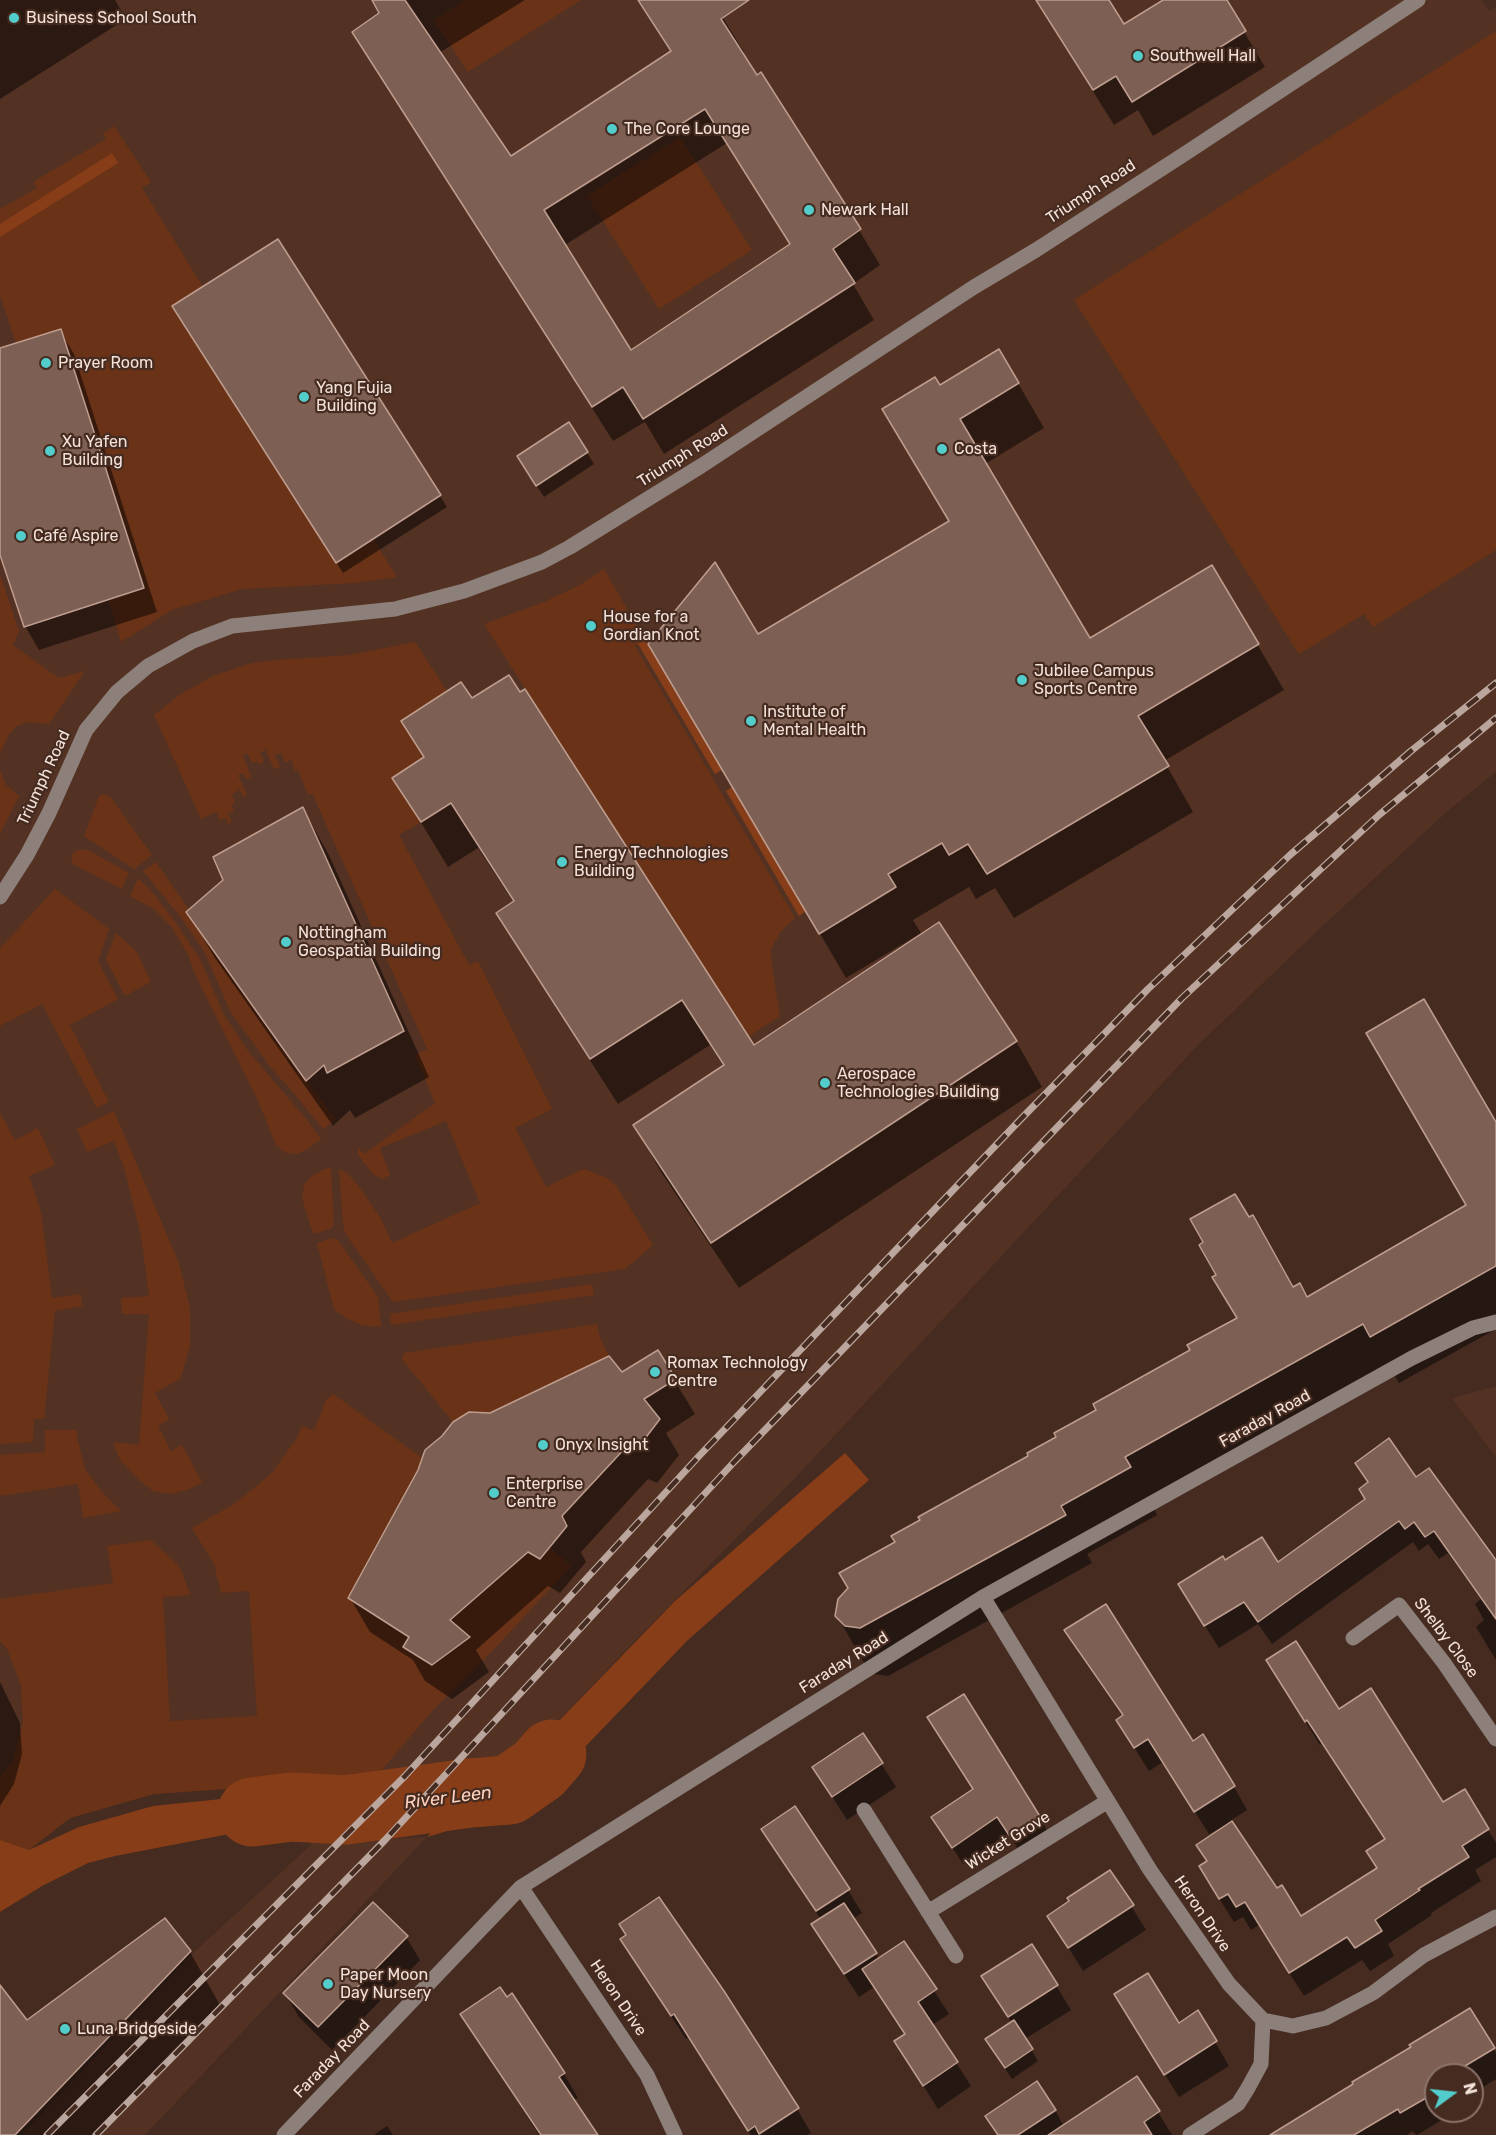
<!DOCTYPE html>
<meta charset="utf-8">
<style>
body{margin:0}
#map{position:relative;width:1496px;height:2135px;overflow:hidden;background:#462b20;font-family:Rubik,sans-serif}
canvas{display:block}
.north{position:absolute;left:1424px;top:2063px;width:60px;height:60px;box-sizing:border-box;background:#462b20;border:2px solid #8b746a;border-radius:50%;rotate:75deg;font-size:16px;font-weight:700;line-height:24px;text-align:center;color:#f3e2da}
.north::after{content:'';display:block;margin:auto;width:21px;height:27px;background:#52cdcc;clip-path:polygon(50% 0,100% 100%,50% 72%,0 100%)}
</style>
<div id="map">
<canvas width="1496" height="2135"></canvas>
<div class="north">N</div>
</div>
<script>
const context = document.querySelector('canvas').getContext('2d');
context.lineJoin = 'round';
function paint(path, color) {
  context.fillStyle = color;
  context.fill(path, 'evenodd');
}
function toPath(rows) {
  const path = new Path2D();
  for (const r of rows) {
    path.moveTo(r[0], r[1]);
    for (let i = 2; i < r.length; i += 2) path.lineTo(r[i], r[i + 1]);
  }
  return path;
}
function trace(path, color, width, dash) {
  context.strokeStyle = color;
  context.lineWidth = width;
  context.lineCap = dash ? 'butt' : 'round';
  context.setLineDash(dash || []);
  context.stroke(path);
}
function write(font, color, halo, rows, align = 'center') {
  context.font = font + ' Rubik,sans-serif';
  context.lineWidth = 4.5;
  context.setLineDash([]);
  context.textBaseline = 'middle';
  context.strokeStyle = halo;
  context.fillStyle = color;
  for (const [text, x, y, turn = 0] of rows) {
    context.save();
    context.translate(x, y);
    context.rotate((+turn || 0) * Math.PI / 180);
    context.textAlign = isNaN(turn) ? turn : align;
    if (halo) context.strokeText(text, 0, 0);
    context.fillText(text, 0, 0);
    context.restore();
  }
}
paint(toPath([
 [0,0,1482,0,1489,11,1496,7,1496,772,1450,809,1327,922,1197,1046,797,1476,627,1649,520,1761,495,1767,405,1776,154,1794,70,1818,29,1850,0,1868],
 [1496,1386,1496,1457,1452,1398],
 [427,1837,145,2135,22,2135,192,1954,313,1843]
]), '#533223');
paint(toPath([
 [465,0,581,0,468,72,434,20],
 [1496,31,1496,550,1373,627,1364,614,1299,654,1074,300],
 [114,126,151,182,142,188,203,287,172,307,335,562,373,539,397,577,355,583,242,589,172,610,121,642,109,600,144,588,61,329,16,343,0,295,0,209,37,188,33,182,106,139,103,134],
 [680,137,752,250,659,309,587,196],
 [604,569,645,640,635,646,795,918,781,931,771,949,772,966,780,1016,719,1056,731,1011,484,624,544,602,580,585],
 [0,574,19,631,13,645,59,678,85,671,49,724,28,722,17,726,9,734,0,754],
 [415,642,447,691,402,721,424,757,392,778,421,822,399,835,469,965,478,961,552,1109,515,1128,546,1187,584,1169,607,1178,617,1187,653,1245,625,1269,393,1302,345,1233,343,1224,339,1169,347,1173,357,1184,380,1217,392,1243,480,1203,446,1121,380,1148,390,1175,382,1179,374,1175,358,1155,358,1147,364,1154,435,1103,415,1055,427,1049,312,793,308,795,298,770,295,771,291,760,285,763,281,753,275,755,280,767,274,769,266,750,260,752,264,762,259,765,257,761,252,763,247,753,243,755,251,777,246,779,243,773,238,775,247,796,243,797,240,790,232,794,235,803,231,805,234,811,228,814,232,822,228,824,226,818,220,820,216,812,201,819,154,715,181,694,213,676,252,663,276,660,349,655],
 [0,769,5,784,19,796,0,834],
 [103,794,111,798,152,855,134,869,84,836,99,796],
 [78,850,88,850,129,873,122,889,76,866,71,861,73,853],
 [156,862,189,910,187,912,306,1081,336,1119,323,1129,292,1091,271,1068,230,1011,204,951,179,915,143,871],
 [138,878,153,893,173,919,200,959,224,1015,248,1051,307,1120,321,1139,306,1150,297,1154,286,1153,276,1145,258,1101,195,974,188,954,171,926,154,909,130,896],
 [55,889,109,929,98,961,118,999,70,1025,109,1102,97,1108,42,1004,0,1026,0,948],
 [116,933,137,952,151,982,125,996,106,959],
 [114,1111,179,1263,190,1308,190,1345,181,1378,155,1393,169,1419,158,1426,171,1451,182,1445,202,1482,190,1489,170,1494,153,1491,138,1479,120,1460,113,1442,139,1445,149,1314,122,1314,121,1298,149,1296,141,1236,124,1167,114,1141,87,1152,77,1129],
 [0,1113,15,1140,38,1128,55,1165,29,1176,41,1212,52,1298,81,1294,82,1306,55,1311,44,1419,34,1419,33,1442,0,1444],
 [331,1168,334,1225,330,1229,313,1234,302,1198,304,1185,312,1176,322,1170],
 [332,1238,338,1240,378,1297,381,1327,361,1325,346,1318,334,1309,317,1243],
 [592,1284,594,1295,391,1325,390,1314],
 [597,1324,600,1338,609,1356,490,1413,469,1412,453,1422,402,1359,404,1353],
 [333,1394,422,1458,418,1470,348,1597,409,1637,404,1647,432,1665,470,1637,450,1620,528,1552,540,1559,549,1547,571,1566,498,1645,432,1711,374,1779,154,1794,70,1818,29,1850,0,1840,0,1777,12,1762,23,1723,21,1685,7,1649,0,1641,0,1599,113,1583,107,1546,151,1540,178,1565,182,1572,190,1595,163,1597,170,1721,257,1716,249,1591,221,1593,214,1564,192,1528,234,1504,271,1474,295,1441,302,1426,314,1431,326,1400],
 [45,1430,77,1430,77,1437,85,1469,102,1492,121,1511,83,1518,78,1484,0,1496,0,1455,45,1452]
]), '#6a3217');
paint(toPath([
 [112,153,118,163,0,237,0,224],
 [645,640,722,770,715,774,638,644],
 [732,787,806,911,799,916,726,791],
 [845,1453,869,1480,688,1640,557,1776,501,1815,427,1837,495,1767,520,1761,675,1601],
 [374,1779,313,1843,291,1825,276,1825,115,1856,88,1863,42,1886,0,1912,0,1840,29,1850,79,1827,153,1806,338,1787,353,1780]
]), '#873d17');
paint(toPath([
 [0,0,115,0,126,19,0,99],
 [373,0,525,0,439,53,510,158,671,52,637,0,712,0,744,52,741,54,859,230,880,265,853,284,874,320,664,454,645,422,613,441,375,68,354,33,381,14],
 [727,143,791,245,631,352,565,245],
 [1036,0,1108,0,1124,26,1166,0,1225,0,1265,67,1153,136,1138,110,1114,125],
 [277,241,447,507,343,573,181,318],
 [60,331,74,354,157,612,39,650,25,626,0,550,0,350],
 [1018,383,1044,428,985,464,1089,640,1212,567,1284,690,1164,761,1193,812,1014,918,995,888,976,899,969,887,913,920,921,933,846,978,676,689,757,636,950,521,939,387],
 [569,424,594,464,544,497,525,468],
 [425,758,753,1047,1016,1041,1042,1087,739,1288,661,1172,635,1126,724,1067,710,1045,618,1104,525,959,498,913,514,903,478,848,448,867,394,778],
 [303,809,329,855,429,1077,355,1118,350,1110,333,1126,215,958,188,912],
 [1496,1125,1496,1329,1399,1383,1392,1371,1152,1505,1157,1515,1087,1554,1092,1563,888,1676,874,1674,865,1664,837,1616,897,1543,1098,1410,1293,1288,1307,1298,1468,1206],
 [657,1352,695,1414,666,1433,679,1455,657,1483,648,1479,581,1552,586,1562,560,1593,548,1586,476,1650,489,1672,452,1699,425,1681,413,1660,370,1632,350,1598,490,1414,622,1374],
 [1357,1463,1416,1479,1496,1563,1496,1660,1476,1627,1484,1620,1475,1604,1481,1599,1448,1553,1439,1559,1428,1544,1419,1551,1413,1542,1272,1644,1258,1624,1219,1648,1193,1607,1225,1562,1277,1565,1367,1500,1368,1484],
 [1066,1631,1192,1743,1234,1787,1247,1810,1230,1821,1276,1891,1301,1919,1378,1869,1386,1840,1322,1743,1320,1745,1282,1684,1339,1712,1443,1804,1464,1791,1496,1843,1496,1857,1475,1870,1481,1881,1431,1913,1432,1915,1388,1944,1394,1956,1370,1971,1362,1960,1304,1996,1259,1925,1251,1930,1243,1917,1234,1922,1214,1890,1208,1862,1221,1830,1220,1828,1209,1834,1163,1762,1149,1771,1132,1744,1123,1717,1080,1655],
 [0,1682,20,1723,22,1754,14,1784,0,1806],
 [863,1735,896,1787,847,1820,814,1768],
 [974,1790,1040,1818,1050,1836,1022,1855,1008,1833,963,1864,933,1818],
 [763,1829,848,1890,862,1913,853,1919,879,1959,903,1943,949,2014,932,2025,971,2086,938,2109,896,2042,906,2035,874,1987,859,1997,827,1948,821,1920],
 [1110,1872,1146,1930,1083,1971,1049,1916],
 [406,1937,420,1960,332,2050,299,2017,285,1993],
 [1032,1946,1071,2010,1025,2039,1038,2061,1012,2079,993,2051,1012,2023,997,2000],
 [190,1952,220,2005,96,2135,0,2135,0,1990,26,2022],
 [636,1963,797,2109,811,2133,807,2135,751,2135,688,2037,686,2039],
 [512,1995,564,2074,578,2098,573,2100,596,2135,539,2135,462,2015,506,1999],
 [1469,2010,1496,2053,1496,2079,1472,2094,1472,2075,1436,2075,1436,2111,1444,2111,1442,2112,1445,2118,1417,2135,1412,2131,1407,2135,1292,2135,1413,2047],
 [1198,2013,1229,2066,1179,2097,1130,2018,1178,2025],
 [1137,2078,1172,2135,1087,2135],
 [1055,2110,1068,2134,1067,2135,998,2135],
 [387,2126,393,2135,374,2135]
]), '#0007');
trace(toPath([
 [252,1812,291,1807,345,1810,470,1793,509,1790,539,1769,552,1754]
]), '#873d17', 69);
const building = toPath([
 [372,0,405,0,511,156,671,51,638,0,749,0,721,19,757,75,761,72,861,229,833,249,855,283,643,419,623,387,592,407,352,32,379,13,372,0],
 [705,109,790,244,631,350,544,210,705,109],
 [1036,0,1109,0,1124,24,1163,0,1227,0,1246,31,1132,102,1116,76,1093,90,1036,0],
 [278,239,441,495,336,563,172,306,278,239],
 [61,329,144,588,24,627,0,555,0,348,61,329],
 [999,349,1019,383,960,419,1090,638,1212,565,1259,644,1138,716,1169,766,987,874,968,844,949,855,942,843,888,874,896,887,819,934,648,644,715,562,758,634,949,521,882,409,935,377,940,385,999,349],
 [569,422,588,452,536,486,517,456,569,422],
 [509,675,520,692,525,689,754,1045,939,922,1017,1041,711,1243,633,1125,724,1065,682,1000,590,1059,496,913,514,901,451,803,421,822,392,778,424,757,401,721,461,682,472,698,509,675],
 [303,807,404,1031,327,1073,324,1065,306,1081,186,912,223,880,213,857,303,807],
 [1424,999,1496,1122,1496,1266,1370,1337,1363,1324,1125,1457,1131,1467,1061,1506,1066,1515,860,1628,845,1626,835,1616,838,1599,848,1588,839,1573,895,1542,891,1536,920,1520,918,1517,1028,1456,1027,1453,1056,1437,1054,1433,1096,1410,1093,1404,1190,1350,1187,1345,1237,1318,1212,1277,1216,1275,1199,1245,1203,1242,1190,1219,1235,1194,1249,1217,1253,1215,1293,1287,1300,1283,1307,1297,1466,1205,1366,1033,1424,999],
 [658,1350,676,1379,644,1399,660,1419,637,1449,628,1445,562,1516,567,1526,540,1559,528,1552,450,1620,470,1637,432,1665,403,1647,409,1637,348,1598,418,1470,425,1450,442,1436,453,1422,469,1412,490,1413,609,1356,622,1372,658,1350],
 [1389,1438,1416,1477,1429,1468,1496,1560,1496,1619,1434,1531,1425,1537,1414,1522,1405,1529,1399,1521,1258,1622,1244,1602,1204,1626,1178,1584,1223,1556,1225,1560,1262,1537,1278,1562,1365,1499,1359,1489,1368,1482,1355,1463,1389,1438],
 [1106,1604,1193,1741,1203,1734,1235,1786,1194,1812,1148,1739,1134,1748,1116,1720,1123,1715,1064,1630,1106,1604],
 [1296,1641,1339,1709,1371,1688,1443,1802,1465,1789,1489,1829,1462,1846,1469,1857,1418,1889,1420,1890,1375,1920,1382,1931,1355,1948,1347,1937,1289,1973,1245,1902,1236,1907,1228,1894,1219,1899,1199,1866,1207,1861,1196,1845,1232,1821,1277,1888,1282,1885,1301,1916,1377,1868,1366,1851,1385,1839,1307,1720,1305,1722,1266,1660,1296,1641],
 [964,1694,1041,1818,1011,1838,997,1817,952,1848,931,1817,973,1789,927,1717,964,1694],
 [863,1733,883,1763,832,1797,812,1767,863,1733],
 [795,1806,850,1889,816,1911,761,1829,795,1806],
 [1110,1870,1134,1905,1068,1948,1047,1916,1069,1901,1067,1898,1110,1870],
 [659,1897,724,1991,799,2108,759,2134,755,2126,748,2131,674,2014,671,2016,620,1939,626,1935,619,1924,659,1897],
 [373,1902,408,1936,318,2027,283,1993,373,1902],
 [844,1903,877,1953,844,1974,811,1924,844,1903],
 [165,1918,191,1951,15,2135,0,2135,0,1985,27,2020,165,1918],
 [904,1941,937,1989,918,2002,958,2062,923,2086,894,2041,905,2034,862,1969,904,1941],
 [1032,1944,1058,1985,1008,2017,981,1976,1032,1944],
 [1148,1973,1179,2023,1198,2010,1217,2041,1164,2075,1114,1994,1148,1973],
 [500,1987,507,1997,512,1993,565,2073,559,2077,598,2135,541,2135,460,2014,500,1987],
 [1470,2008,1495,2048,1450,2075,1436,2075,1436,2084,1429,2088,1433,2094,1400,2113,1398,2109,1354,2135,1270,2135,1353,2084,1352,2082,1411,2047,1409,2045,1470,2008],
 [1014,2020,1033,2049,1005,2068,985,2039,1014,2020],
 [1137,2076,1160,2111,1144,2122,1152,2135,1048,2135,1137,2076],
 [1037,2081,1056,2110,1018,2135,998,2135,985,2116,1037,2081]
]);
paint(building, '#7d6053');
trace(building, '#be9d8f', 1.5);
trace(toPath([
 [0,897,27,855,49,813,86,730,117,692,148,666,193,641,232,626,395,609,464,591,542,562,570,547,701,466,974,287,1036,250,1186,153,1418,0],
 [983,1597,1150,1870,1229,1984,1263,2020,1293,2026,1326,2018,1373,1993,1424,1955,1496,1917],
 [1353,1638,1399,1605,1444,1663,1496,1739],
 [864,1810,956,1956],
 [521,1887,647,2075,675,2135],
 [928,1912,1108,1801],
 [284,2135,521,1887,983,1597,1412,1358,1473,1328,1496,1322],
 [1190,2135,1238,2104,1248,2088,1261,2064,1263,2020]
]), '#8d7f79', 15);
const rail = toPath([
 [47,2135,405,1776,700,1455,1019,1121,1148,989,1290,855,1411,751,1496,683],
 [96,2135,385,1840,734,1462,1182,998,1379,815,1496,718]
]);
trace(rail, '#baa69d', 7);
trace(rail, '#462b20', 4.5, [14]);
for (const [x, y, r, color] of [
 [14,18,6,"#52cdcc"],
 [1138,56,6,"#52cdcc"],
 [612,129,6,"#52cdcc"],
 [809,210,6,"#52cdcc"],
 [46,363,6,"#52cdcc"],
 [304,397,6,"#52cdcc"],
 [942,449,6,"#52cdcc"],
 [50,451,6,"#52cdcc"],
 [21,536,6,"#52cdcc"],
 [591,626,6,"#52cdcc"],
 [1022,680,6,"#52cdcc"],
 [751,721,6,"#52cdcc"],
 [562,862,6,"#52cdcc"],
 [286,942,6,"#52cdcc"],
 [825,1083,6,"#52cdcc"],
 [655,1372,6,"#52cdcc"],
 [543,1445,6,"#52cdcc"],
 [494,1493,6,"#52cdcc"],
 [328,1984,6,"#52cdcc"],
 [65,2029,6,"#52cdcc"]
]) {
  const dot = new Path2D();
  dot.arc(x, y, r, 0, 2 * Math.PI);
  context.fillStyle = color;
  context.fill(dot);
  trace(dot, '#462b20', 2);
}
write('16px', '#f3e2da', '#462b20', [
 ["Business School South",26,18],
 ["Southwell Hall",1150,56],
 ["The Core Lounge",624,129],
 ["Newark Hall",821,210],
 ["Prayer Room",58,363],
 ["Yang Fujia",316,388],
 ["Building",316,406],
 ["Xu Yafen",62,442],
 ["Building",62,460],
 ["Costa",954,449],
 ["Café Aspire",33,536],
 ["House for a",603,617],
 ["Gordian Knot",603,635],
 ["Jubilee Campus",1034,671],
 ["Sports Centre",1034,689],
 ["Institute of",763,712],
 ["Mental Health",763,730],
 ["Energy Technologies",574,853],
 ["Building",574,871],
 ["Nottingham",298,933],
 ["Geospatial Building",298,951],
 ["Aerospace",837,1074],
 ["Technologies Building",837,1092],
 ["Romax Technology",667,1363],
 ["Centre",667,1381],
 ["Onyx Insight",555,1445],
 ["Enterprise",506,1484],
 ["Centre",506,1502],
 ["Paper Moon",340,1975],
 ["Day Nursery",340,1993],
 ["Luna Bridgeside",77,2029]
], 'left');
write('16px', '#f3e2da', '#462b20', [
 ["Triumph Road",1091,192,-33],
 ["Triumph Road",683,456,-32],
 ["Triumph Road",44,778,-65],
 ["Faraday Road",1265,1419,-29],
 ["Shelby Close",1446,1638,53],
 ["Faraday Road",844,1663,-32],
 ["Wicket Grove",1008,1841,-32],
 ["Heron Drive",1202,1914,56],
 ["Heron Drive",618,1998,56],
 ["Faraday Road",332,2059,-46]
]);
write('italic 18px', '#ffd2be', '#462b20', [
 ["River Leen",448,1798,-7]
]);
</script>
